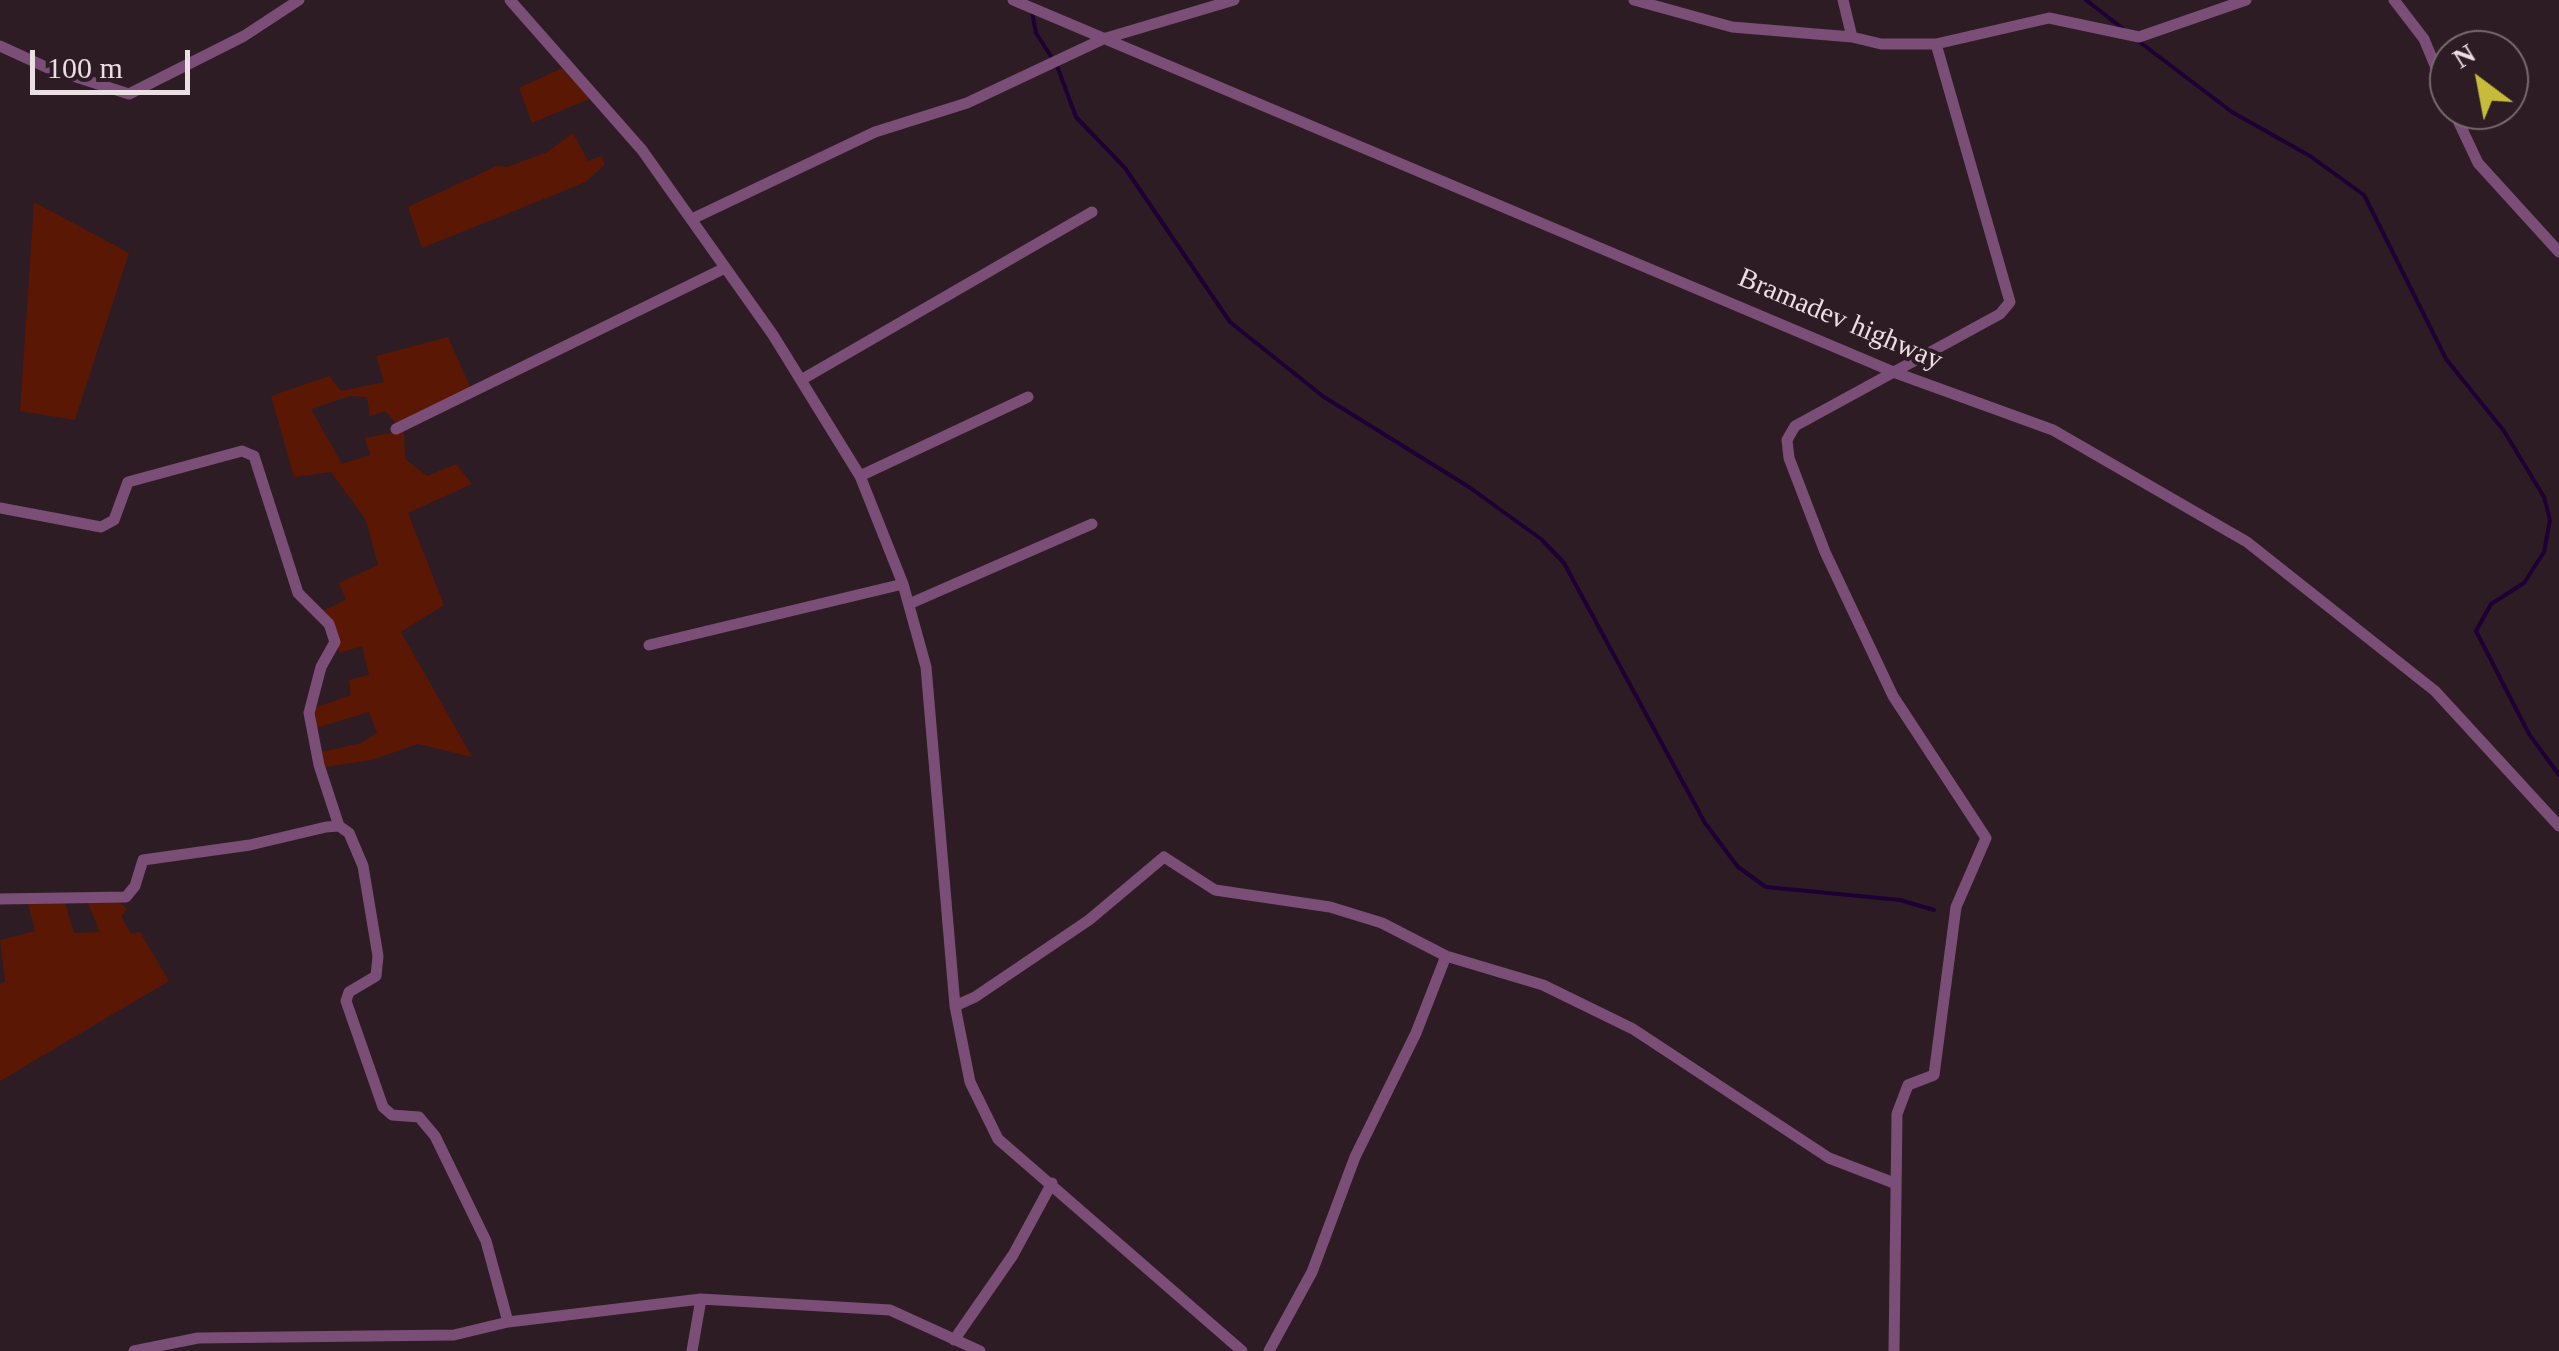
<!DOCTYPE html>
<style>
body{margin:0}
#map{position:relative;width:2559px;height:1351px;overflow:hidden;background:#2d1c23;font-family:"Times New Roman",serif}
canvas{display:block}
.north{position:absolute;left:2429px;top:30px;width:100px;height:100px;box-sizing:border-box;background:#2d1c23;border:2px solid #796a70;border-radius:50%;rotate:328deg;font-size:28px;font-weight:700;line-height:40px;text-align:center;color:#ebdfe4}
.north::after{content:'';display:block;margin:auto;width:35px;height:45px;background:#c7bb3b;clip-path:polygon(50% 0,100% 100%,50% 72%,0 100%)}
.scale{position:absolute;left:30px;top:50px;width:160px;height:45px;box-sizing:border-box;border:5px solid #ebdfe4;border-top:0;padding-left:12px;font-size:30px;line-height:35px;white-space:nowrap;color:#ebdfe4;-webkit-text-stroke:8px #2d1c23;paint-order:stroke}
</style>
<div id="map">
<canvas width="2559" height="1351"></canvas>
<div class="north">N</div>
<div class="scale">100 m</div>
</div>
<script>
const context = document.querySelector('canvas').getContext('2d');
context.lineJoin = 'round';
function paint(path, color) {
  context.fillStyle = color;
  context.fill(path, 'evenodd');
}
function toPath(rows) {
  const path = new Path2D();
  for (const r of rows) {
    path.moveTo(r[0], r[1]);
    for (let i = 2; i < r.length; i += 2) path.lineTo(r[i], r[i + 1]);
  }
  return path;
}
function trace(path, color, width, dash) {
  context.strokeStyle = color;
  context.lineWidth = width;
  context.lineCap = dash ? 'butt' : 'round';
  context.setLineDash(dash || []);
  context.stroke(path);
}
function write(font, color, halo, rows, align = 'center') {
  context.font = font + ' "Times New Roman",serif';
  context.lineWidth = 8;
  context.setLineDash([]);
  context.textBaseline = 'middle';
  context.strokeStyle = halo;
  context.fillStyle = color;
  for (const [text, x, y, turn = 0] of rows) {
    context.save();
    context.translate(x, y);
    context.rotate((+turn || 0) * Math.PI / 180);
    context.textAlign = isNaN(turn) ? turn : align;
    if (halo) context.strokeText(text, 0, 0);
    context.fillText(text, 0, 0);
    context.restore();
  }
}
paint(toPath([
 [562,68,591,98,532,123,519,88],
 [573,133,588,161,602,156,604,165,586,182,422,248,408,207,497,166,507,167,547,152],
 [34,202,129,253,75,420,20,411],
 [448,337,472,391,396,423,385,411,370,416,367,397,350,396,311,409,342,464,370,455,365,438,404,430,405,459,427,476,456,464,472,484,408,513,444,605,401,632,472,757,418,744,372,760,325,767,321,752,361,743,377,733,369,712,316,728,315,708,351,695,349,680,369,675,362,646,340,653,324,610,346,600,339,583,378,565,366,520,331,472,294,477,271,396,329,376,341,391,384,382,376,356],
 [64,899,74,933,100,932,86,899,120,902,127,910,121,916,131,934,140,932,169,981,0,1081,0,984,5,981,0,940,35,931,28,903]
]), '#5a1804');
trace(toPath([
 [2086,0,2122,28],
 [1032,12,1036,33,1052,58],
 [2137,40,2232,112,2310,156,2364,195,2446,359,2504,431,2544,497,2550,520,2544,552,2524,583,2491,604,2476,631,2529,734,2559,775],
 [1057,66,1076,117,1125,168,1230,322,1324,397,1469,487,1541,539,1564,563,1705,823,1738,867,1766,887,1900,900,1934,910]
]), '#1e0034', 4);
trace(toPath([
 [510,0,642,150,773,335,860,476,903,584,926,667,955,1006,970,1082,998,1139,1242,1351],
 [1013,0,1896,373,2053,430,2247,542,2435,691,2559,826],
 [1634,0,1732,27,1852,37],
 [1843,0,1852,37,1881,44,1936,44,2010,302,2000,314,1795,426,1787,440,1789,458,1825,552,1893,696,1986,838,1956,907,1934,1075,1908,1085,1897,1114,1894,1351],
 [2394,0,2424,39,2449,99],
 [1936,44,2049,18,2139,37,2246,0],
 [0,46,48,68,129,94,244,36,299,0],
 [2453,110,2478,163,2559,252],
 [692,219,875,132,967,103,1103,39,1234,0],
 [801,380,1092,212],
 [396,429,725,268],
 [860,476,1028,397],
 [0,508,101,527,114,520,128,482,242,451,254,456,298,593,329,624,335,642,321,667,309,713,319,765,339,826],
 [909,604,1092,524],
 [649,645,903,584],
 [0,899,126,897,135,886,143,860,250,845,326,827,339,826,349,833,363,866,378,956,376,976,349,992,346,1001,383,1107,392,1115,419,1117,435,1136,486,1241,508,1322],
 [955,1006,975,997,1089,920,1164,857,1215,890,1330,907,1382,923,1446,956,1543,985,1633,1029,1829,1158,1894,1183],
 [954,1340,1013,1255,1052,1183],
 [134,1351,198,1338,454,1335,508,1322,701,1299,890,1310,980,1351],
 [692,1351,701,1299],
 [1269,1351,1312,1272,1355,1157,1416,1033,1446,956]
]), '#7b4e77', 11);
write('28px', '#ebdfe4', '#2d1c23', [
 ["Bramadev highway",1840,320,23]
]);
</script>
